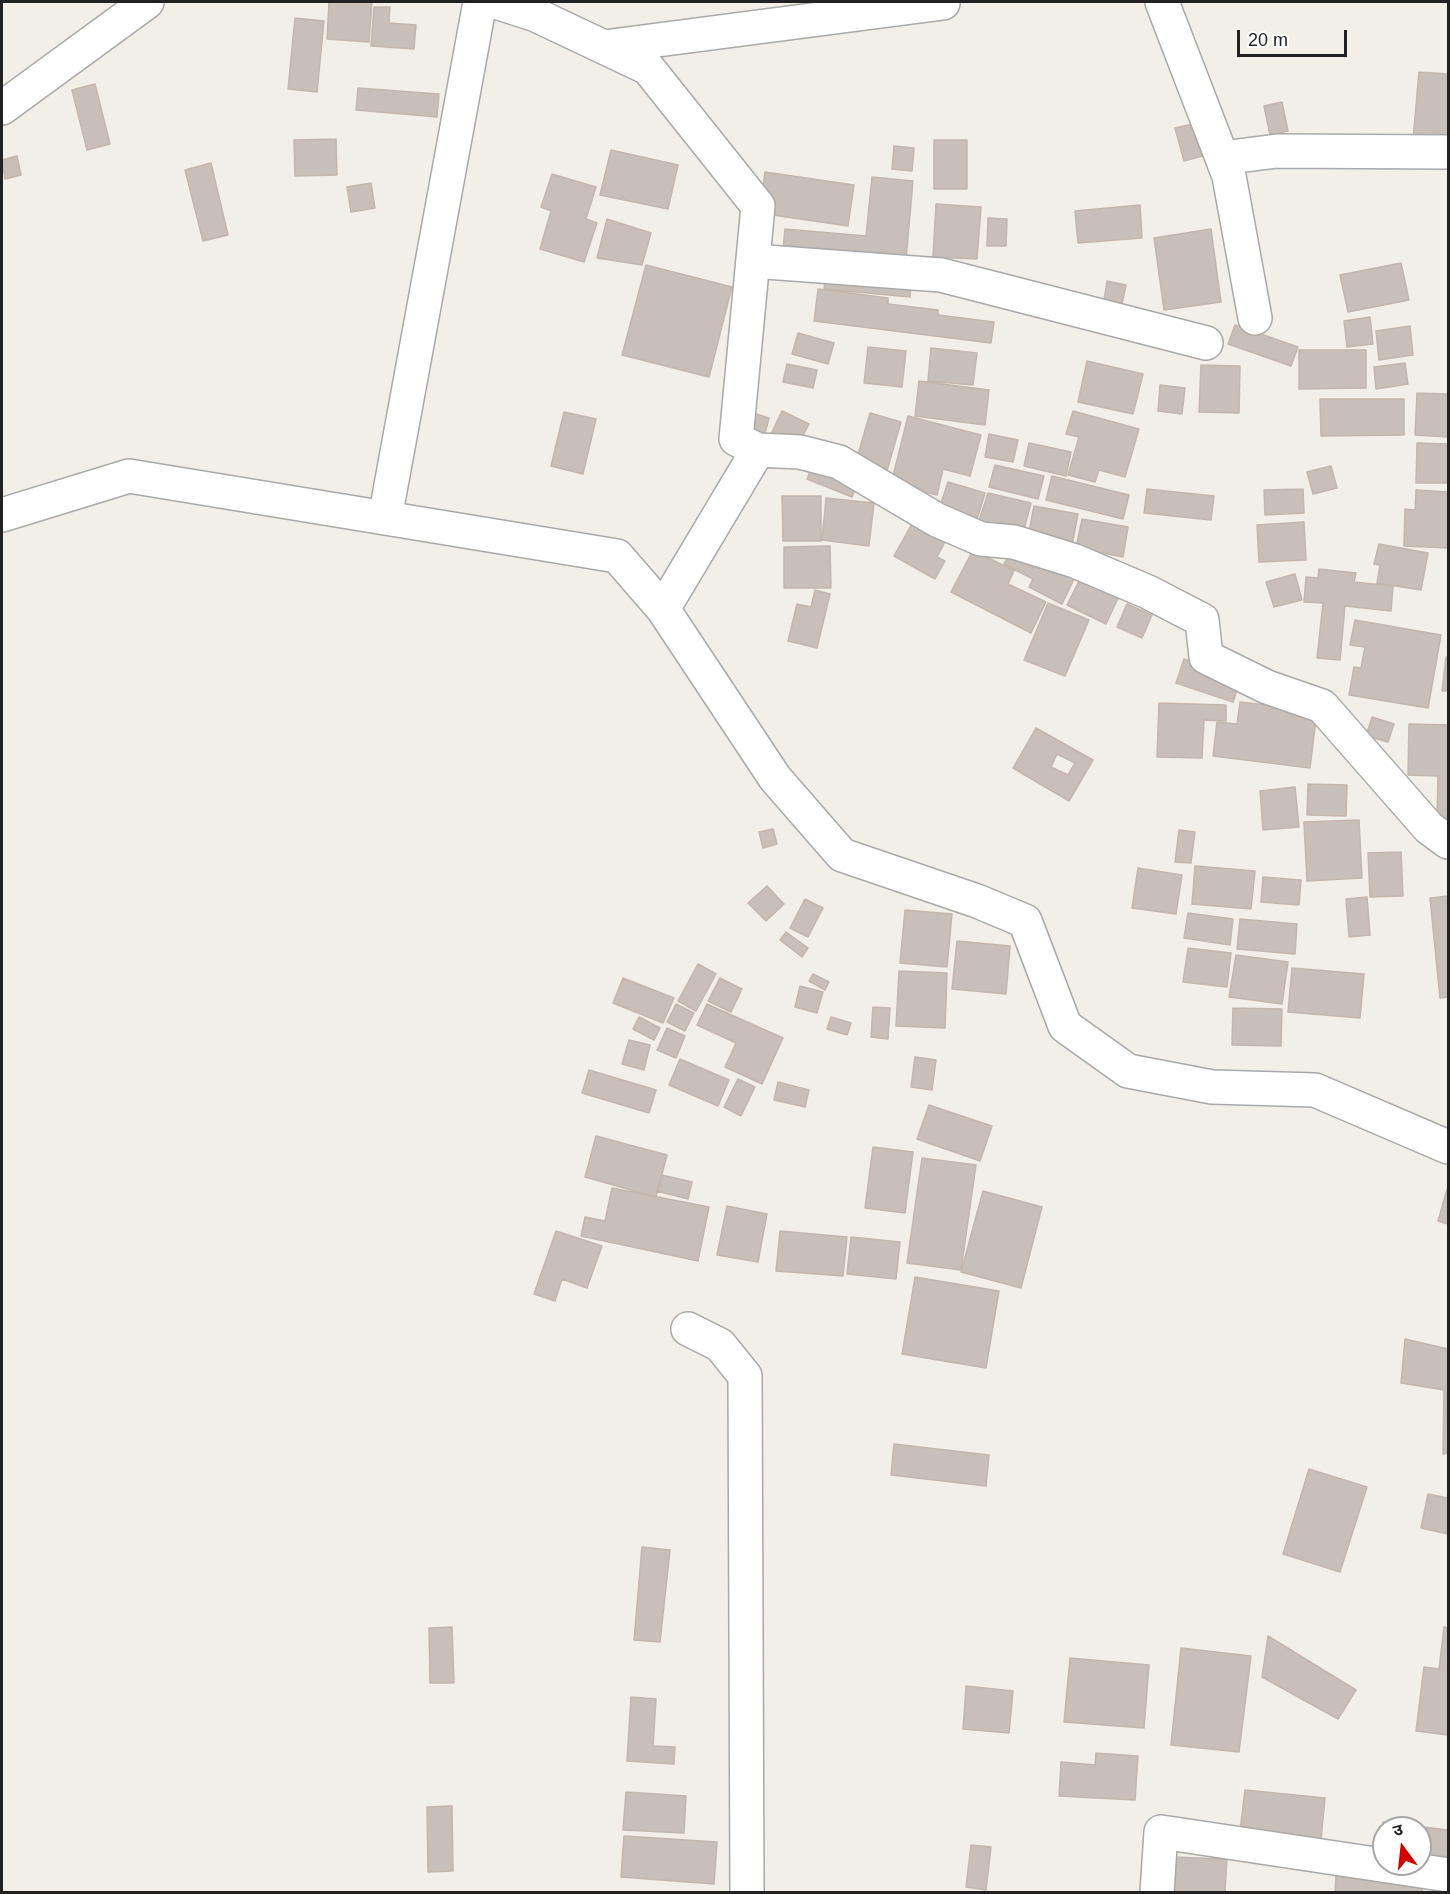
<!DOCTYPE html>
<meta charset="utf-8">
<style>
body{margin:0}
#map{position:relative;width:1450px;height:1894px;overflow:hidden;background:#f2efe9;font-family:Arial,"Noto Sans Devanagari",sans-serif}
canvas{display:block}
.frame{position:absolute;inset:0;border:3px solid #222;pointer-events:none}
.north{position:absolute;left:1372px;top:1816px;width:60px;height:60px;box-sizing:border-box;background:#fff;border:2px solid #a7a7a7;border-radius:50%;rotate:345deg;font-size:16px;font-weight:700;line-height:24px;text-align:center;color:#222}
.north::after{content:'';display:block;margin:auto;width:21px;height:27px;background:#d40000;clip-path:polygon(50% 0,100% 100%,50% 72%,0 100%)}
.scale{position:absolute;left:1237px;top:30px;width:110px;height:27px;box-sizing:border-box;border:3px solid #222;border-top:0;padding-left:8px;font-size:18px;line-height:21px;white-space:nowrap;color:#222;-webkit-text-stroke:4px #fff;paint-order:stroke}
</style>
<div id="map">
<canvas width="1450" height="1894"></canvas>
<div class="frame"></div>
<div class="north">उ</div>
<div class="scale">20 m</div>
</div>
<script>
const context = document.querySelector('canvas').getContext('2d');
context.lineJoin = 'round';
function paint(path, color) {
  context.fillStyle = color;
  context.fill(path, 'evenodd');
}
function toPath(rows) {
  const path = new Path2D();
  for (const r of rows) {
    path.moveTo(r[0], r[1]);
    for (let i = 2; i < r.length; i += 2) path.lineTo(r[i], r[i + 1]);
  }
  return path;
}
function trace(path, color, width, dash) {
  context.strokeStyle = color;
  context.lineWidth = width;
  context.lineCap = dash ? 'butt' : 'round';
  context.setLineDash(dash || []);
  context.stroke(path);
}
const building = toPath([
 [329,2,372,2,369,42,327,39,329,2],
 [374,7,390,7,389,23,416,25,414,49,371,46,374,7],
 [295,18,324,21,317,92,288,89,295,18],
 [1419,72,1448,74,1448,143,1413,140,1419,72],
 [95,84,110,144,87,150,72,90,95,84],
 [358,88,439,94,437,117,356,110,358,88],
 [1282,102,1288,131,1270,135,1264,106,1282,102],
 [1202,122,1210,154,1184,161,1175,128,1202,122],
 [336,139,337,175,295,176,294,140,336,139],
 [934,140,967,140,967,189,934,189,934,140],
 [894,146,914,148,912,171,892,169,894,146],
 [611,150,678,165,668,209,600,195,611,150],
 [17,156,21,175,5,179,2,160,17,156],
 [211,163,228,235,203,241,185,170,211,163],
 [765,172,854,185,848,226,759,213,765,172],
 [552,174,596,187,586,219,597,223,584,262,540,249,551,211,541,207,552,174],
 [872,177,913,181,905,271,782,260,785,229,866,236,872,177],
 [371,183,375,208,351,212,347,187,371,183],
 [936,204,981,207,977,259,933,257,936,204],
 [1140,205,1142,238,1078,243,1075,211,1140,205],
 [988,218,1007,219,1006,246,987,246,988,218],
 [607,219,651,233,642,265,597,258,607,219],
 [1211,229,1221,302,1164,310,1154,238,1211,229],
 [1401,263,1409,300,1348,312,1340,275,1401,263],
 [646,265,732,287,709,377,622,355,646,265],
 [827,267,912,275,910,297,824,289,827,267],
 [1107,281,1126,285,1121,309,1103,306,1107,281],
 [818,289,888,298,888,304,938,310,938,315,994,322,991,343,814,321,818,289],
 [1370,317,1373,344,1347,347,1344,321,1370,317],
 [1235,325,1298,347,1291,366,1228,344,1235,325],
 [1410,326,1413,355,1379,360,1376,331,1410,326],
 [798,333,834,343,828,364,792,354,798,333],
 [868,347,906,351,902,387,864,383,868,347],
 [931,348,977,353,973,385,928,381,931,348],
 [1299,350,1366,350,1366,388,1299,389,1299,350],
 [1087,361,1143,374,1133,414,1078,402,1087,361],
 [1405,363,1408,384,1376,389,1374,367,1405,363],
 [787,364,817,370,813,388,783,382,787,364],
 [1201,365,1240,366,1239,413,1199,412,1201,365],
 [919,381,989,390,985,425,915,416,919,381],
 [1160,385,1185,388,1182,414,1158,411,1160,385],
 [1417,393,1448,394,1448,437,1415,435,1417,393],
 [1320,399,1404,399,1404,435,1321,436,1320,399],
 [782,411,809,424,797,447,771,434,782,411],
 [1073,411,1139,429,1125,477,1099,470,1095,482,1068,475,1079,437,1066,434,1073,411],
 [564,412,596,419,583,474,551,466,564,412],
 [753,413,769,418,763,441,746,436,753,413],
 [870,413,901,422,886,474,855,465,870,413],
 [908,416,981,435,970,476,943,469,937,495,891,484,908,416],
 [989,434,1018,440,1013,462,985,457,989,434],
 [1029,443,1071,452,1066,476,1024,466,1029,443],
 [1417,443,1448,444,1448,483,1416,483,1417,443],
 [813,464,858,481,852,497,807,479,813,464],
 [995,465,1044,476,1038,499,989,487,995,465],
 [1331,466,1337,488,1313,494,1307,472,1331,466],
 [1052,476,1129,495,1123,519,1046,500,1052,476],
 [948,482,985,493,976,523,938,512,948,482],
 [1147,489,1214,496,1211,520,1144,513,1147,489],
 [1303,489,1304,513,1265,515,1264,490,1303,489],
 [1416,490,1448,492,1448,548,1404,546,1405,509,1415,510,1416,490],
 [988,493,1031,503,1022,537,977,527,988,493],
 [782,496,821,496,821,541,783,541,782,496],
 [826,498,874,503,869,546,822,540,826,498],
 [1034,506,1078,514,1072,545,1028,537,1034,506],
 [1082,519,1128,527,1123,557,1076,548,1082,519],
 [913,522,946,540,937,557,945,561,935,579,894,556,913,522],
 [1304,522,1306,560,1259,562,1257,525,1304,522],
 [1379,544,1428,553,1421,590,1377,583,1380,565,1374,564,1379,544],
 [1014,545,1076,575,1062,604,1029,587,1033,579,1004,564,1014,545],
 [830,546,831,588,784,588,784,547,830,546],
 [973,550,1014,571,1008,584,1046,602,1031,633,951,592,973,550],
 [1319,569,1356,573,1354,582,1393,586,1391,611,1345,606,1340,660,1317,658,1323,603,1304,602,1306,577,1318,578,1319,569],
 [1295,574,1302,600,1274,607,1266,582,1295,574],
 [1081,577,1120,594,1106,624,1067,605,1081,577],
 [815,590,830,594,817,648,788,641,797,604,811,607,815,590],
 [1048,603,1089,620,1065,676,1024,660,1048,603],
 [1127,604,1152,615,1142,638,1117,627,1127,604],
 [1355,620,1441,635,1428,708,1349,695,1354,667,1361,668,1365,647,1350,645,1355,620],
 [1446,657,1448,657,1448,691,1442,691,1446,657],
 [1184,659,1241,678,1233,702,1176,683,1184,659],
 [1240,702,1317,711,1310,768,1213,756,1217,722,1237,724,1240,702],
 [1159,703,1226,705,1226,721,1204,720,1202,758,1157,757,1159,703],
 [1372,717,1394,724,1388,742,1366,736,1372,717],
 [1409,724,1448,725,1448,818,1437,818,1438,776,1408,775,1409,724],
 [1036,728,1093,760,1069,801,1013,768,1036,728],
 [1057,754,1075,763,1068,775,1051,767,1057,754],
 [1308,784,1347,785,1346,816,1307,815,1308,784],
 [1295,787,1299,827,1263,830,1260,791,1295,787],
 [1359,820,1362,878,1307,881,1304,822,1359,820],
 [773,829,777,844,763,848,759,832,773,829],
 [1179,830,1195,832,1191,863,1175,862,1179,830],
 [1401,852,1403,896,1370,897,1368,853,1401,852],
 [1195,866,1255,871,1251,909,1192,904,1195,866],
 [1138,868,1182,875,1176,914,1132,908,1138,868],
 [1263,877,1301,880,1299,905,1261,902,1263,877],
 [767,886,784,904,766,921,748,903,767,886],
 [1448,896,1448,997,1440,998,1430,898,1448,896],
 [1367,897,1370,935,1349,937,1346,899,1367,897],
 [805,899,823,908,808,937,790,928,805,899],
 [905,910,952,914,947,967,900,963,905,910],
 [1188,913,1233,919,1230,945,1184,938,1188,913],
 [1240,919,1297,924,1295,954,1237,949,1240,919],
 [786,932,808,948,802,957,780,940,786,932],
 [957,941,1010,946,1006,994,952,989,957,941],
 [1188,948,1231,953,1227,987,1183,982,1188,948],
 [1236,955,1288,962,1282,1004,1229,997,1236,955],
 [698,964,716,974,696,1011,678,1001,698,964],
 [1292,968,1364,974,1360,1018,1288,1012,1292,968],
 [899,971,947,973,945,1028,896,1026,899,971],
 [813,974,829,982,825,990,809,981,813,974],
 [623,978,674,998,663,1023,613,1003,623,978],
 [720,978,742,989,731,1012,708,1001,720,978],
 [800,986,823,992,817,1013,795,1007,800,986],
 [676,1004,694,1013,685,1031,667,1022,676,1004],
 [707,1004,783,1038,762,1084,725,1067,736,1043,697,1025,707,1004],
 [873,1007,890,1008,888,1039,871,1037,873,1007],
 [1233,1008,1282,1009,1281,1046,1232,1045,1233,1008],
 [639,1017,660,1028,654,1040,633,1029,639,1017],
 [831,1017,851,1023,847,1035,827,1029,831,1017],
 [667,1028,685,1036,676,1058,657,1050,667,1028],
 [629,1040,650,1045,644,1070,622,1064,629,1040],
 [915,1057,936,1060,932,1090,911,1087,915,1057],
 [680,1059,729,1080,718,1106,669,1085,680,1059],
 [589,1070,656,1090,649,1113,582,1093,589,1070],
 [738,1079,755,1087,741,1116,724,1107,738,1079],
 [778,1082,809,1090,805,1107,774,1100,778,1082],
 [929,1105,992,1126,980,1161,917,1139,929,1105],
 [596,1136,667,1155,656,1197,585,1177,596,1136],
 [873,1147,913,1152,905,1213,865,1208,873,1147],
 [922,1158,976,1165,961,1270,907,1263,922,1158],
 [662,1175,692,1182,688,1199,657,1191,662,1175],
 [1448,1186,1448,1224,1438,1221,1448,1186],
 [612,1188,709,1207,698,1261,581,1236,585,1217,605,1221,612,1188],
 [983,1191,1042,1207,1021,1288,961,1272,983,1191],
 [727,1206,767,1214,758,1262,717,1255,727,1206],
 [556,1231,602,1246,587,1288,562,1279,555,1301,534,1294,556,1231],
 [780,1231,847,1237,843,1276,776,1271,780,1231],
 [851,1237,900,1242,896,1279,847,1274,851,1237],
 [915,1277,999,1291,986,1368,902,1354,915,1277],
 [1405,1339,1448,1349,1448,1453,1443,1454,1444,1390,1401,1383,1405,1339],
 [894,1444,989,1455,986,1486,891,1475,894,1444],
 [1309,1469,1367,1487,1340,1572,1283,1554,1309,1469],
 [1428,1494,1448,1498,1448,1534,1421,1528,1428,1494],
 [642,1547,670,1550,660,1642,634,1640,642,1547],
 [452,1627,454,1683,430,1683,429,1628,452,1627],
 [1444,1627,1448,1628,1448,1735,1416,1731,1424,1667,1439,1669,1444,1627],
 [1268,1636,1356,1690,1338,1719,1262,1677,1268,1636],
 [1181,1648,1251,1656,1239,1752,1171,1745,1181,1648],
 [1070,1658,1149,1665,1144,1728,1064,1722,1070,1658],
 [966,1686,1013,1691,1009,1733,963,1729,966,1686],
 [631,1697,656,1699,653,1746,675,1747,674,1764,627,1761,631,1697],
 [1096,1753,1138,1756,1135,1800,1059,1796,1061,1762,1095,1765,1096,1753],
 [1245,1790,1325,1798,1321,1839,1240,1831,1245,1790],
 [626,1792,686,1796,684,1833,623,1830,626,1792],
 [452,1806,453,1871,428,1872,427,1807,452,1806],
 [1383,1822,1448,1830,1448,1867,1420,1862,1420,1828,1384,1828,1384,1856,1380,1855,1383,1822],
 [624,1836,717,1842,714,1884,621,1877,624,1836],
 [971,1845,991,1847,986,1890,966,1887,971,1845],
 [1171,1857,1227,1859,1225,1892,1169,1892,1171,1857],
 [1336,1876,1423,1883,1422,1892,1335,1892,1336,1876]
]);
paint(building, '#c7bfb8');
trace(building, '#c4b6ab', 1.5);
const minor = toPath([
 [496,2,536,15,648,68,758,206,736,439,758,450,800,452,839,462,937,520,981,539,1014,542,1075,561,1148,592,1202,620,1206,657,1267,687,1322,706,1429,828,1448,842],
 [1162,2,1229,176,1255,318],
 [604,47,943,3],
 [2,108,147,2],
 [1222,158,1277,151,1448,152],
 [753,261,941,275,1206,343],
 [2,515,129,476,617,556,663,609,775,778,842,855,977,901,1025,921,1065,1026,1128,1071,1212,1087,1315,1090,1448,1147],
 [385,518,480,2],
 [663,609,758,450],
 [688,1329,720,1345,745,1376,747,1892],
 [1157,1892,1161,1832,1448,1875]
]);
trace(minor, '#a9a9a9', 36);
trace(minor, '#fff', 33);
</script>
